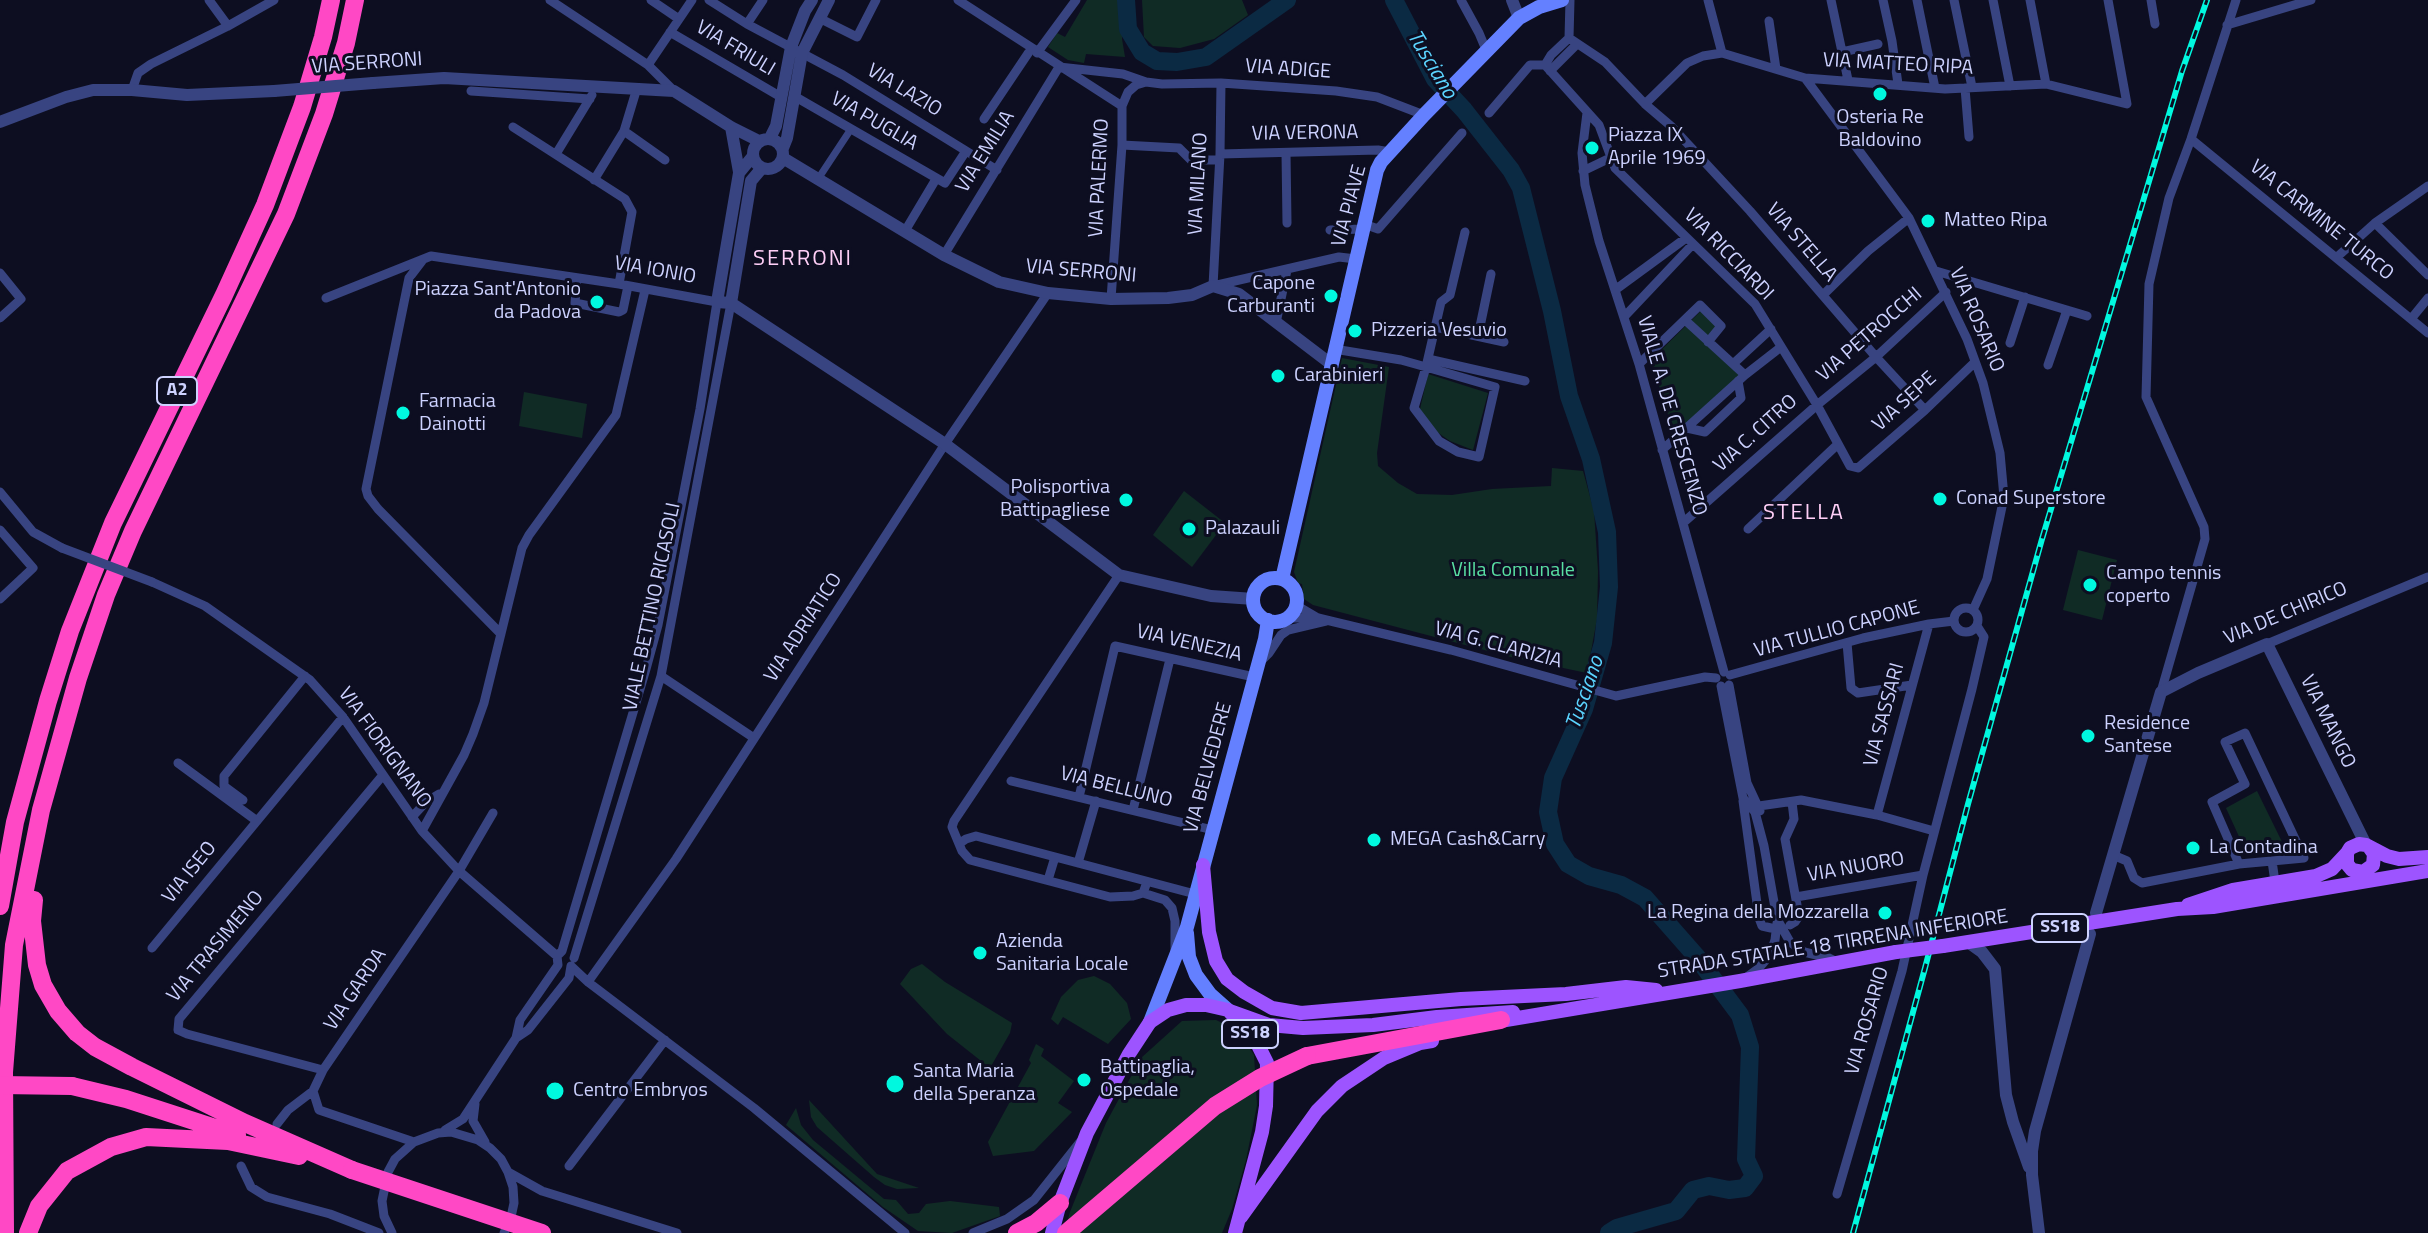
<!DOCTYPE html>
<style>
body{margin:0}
canvas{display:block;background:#0d0e21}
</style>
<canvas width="2428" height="1233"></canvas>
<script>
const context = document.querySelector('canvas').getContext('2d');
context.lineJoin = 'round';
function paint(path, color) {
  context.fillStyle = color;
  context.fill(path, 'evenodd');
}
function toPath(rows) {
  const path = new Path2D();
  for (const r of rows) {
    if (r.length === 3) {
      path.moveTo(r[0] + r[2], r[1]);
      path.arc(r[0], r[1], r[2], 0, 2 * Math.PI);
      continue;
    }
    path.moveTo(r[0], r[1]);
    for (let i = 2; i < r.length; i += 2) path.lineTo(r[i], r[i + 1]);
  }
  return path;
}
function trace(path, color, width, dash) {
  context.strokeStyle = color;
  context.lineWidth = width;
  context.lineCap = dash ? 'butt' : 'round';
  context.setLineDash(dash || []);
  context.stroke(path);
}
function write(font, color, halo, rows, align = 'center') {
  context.font = font + ' "Titillium Web",sans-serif';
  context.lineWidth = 6;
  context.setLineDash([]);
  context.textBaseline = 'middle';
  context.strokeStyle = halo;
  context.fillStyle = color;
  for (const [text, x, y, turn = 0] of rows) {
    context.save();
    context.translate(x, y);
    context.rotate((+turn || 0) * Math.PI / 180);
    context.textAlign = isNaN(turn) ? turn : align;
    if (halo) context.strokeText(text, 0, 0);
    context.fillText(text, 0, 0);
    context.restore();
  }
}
paint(toPath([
 [1087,0,1122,0,1122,39,1125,57,1086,54,1084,63,1068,60,1048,47,1057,33,1065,37],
 [1142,0,1242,0,1248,15,1214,39,1180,48,1153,46,1144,37],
 [1705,307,1725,326,1713,340,1745,370,1674,434,1651,360],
 [1342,358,1389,367,1377,453,1378,466,1398,483,1417,494,1452,495,1492,489,1551,486,1552,468,1583,471,1594,511,1598,571,1597,619,1587,673,1511,657,1313,605,1304,599,1302,584,1298,583,1294,572],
 [1428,374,1488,393,1473,450,1450,441,1434,430,1420,409],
 [524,392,587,404,582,438,519,426],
 [1184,491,1225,523,1192,567,1153,535],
 [2078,550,2117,560,2102,620,2063,610],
 [2257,791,2285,848,2247,854,2226,808],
 [922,964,945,982,1012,1023,1010,1033,990,1068,947,1034,900,984,911,969],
 [1094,976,1110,984,1127,1003,1131,1019,1108,1044,1063,1017,1058,1025,1051,1019,1061,997,1078,980],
 [1216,1020,1239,1031,1254,1055,1257,1105,1246,1160,1232,1209,1222,1233,1064,1233,1070,1212,1106,1123,1141,1058,1182,1021],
 [1036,1044,1044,1049,1041,1056,1074,1081,1058,1103,1072,1112,1034,1151,993,1156,988,1142,1031,1063,1029,1060],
 [809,1100,877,1174,919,1188,897,1189,885,1185,874,1177,817,1127,811,1117],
 [796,1108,801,1125,813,1140,884,1199,896,1200,908,1214,919,1213,926,1204,950,1201,999,1207,1000,1216,952,1233,918,1231,883,1207,786,1125]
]), '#102b25');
trace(toPath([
 [1126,0,1128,29,1142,52,1157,61,1177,62,1206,57,1287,0],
 [1394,0,1435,79,1464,110,1511,170,1521,188,1552,311,1569,396,1591,459,1607,532,1609,587,1603,643,1584,709,1553,778,1548,812,1555,844,1568,864,1589,876,1621,885,1645,898,1696,956,1740,1015,1750,1047,1746,1159,1754,1176,1745,1188,1729,1190,1709,1186,1693,1190,1676,1211,1617,1228,1609,1233]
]), '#0b2a43', 18);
trace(toPath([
 [818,179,851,129]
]), '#384481', 7);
trace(toPath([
 [209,0,228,26],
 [550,0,648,65,674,91],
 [651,0,679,19],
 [709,0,747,24,843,75,997,170],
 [958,0,1122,106],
 [1461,0,1479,33,1487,52],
 [1708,0,1722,53],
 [1831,0,1848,80],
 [1883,0,1892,41,1898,84],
 [1917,0,1935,88],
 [1954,0,1972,87],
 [1993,0,2010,86],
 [2030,0,2046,84],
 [2151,0,2155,24],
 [819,18,857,37,876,0],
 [1769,21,1776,69],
 [747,24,763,0],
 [2227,25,2311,0],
 [670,32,781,97],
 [1569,38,1605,62,1645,104,1672,127,1750,211,1876,357,1925,410],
 [1842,52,1878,44],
 [1037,53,1076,0],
 [648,65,692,0],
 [1545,65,1599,125,1615,168,1755,304,1817,405,1850,466,1858,468,1925,410,1975,362],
 [1545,65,1551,55,1569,38,1570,0],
 [1059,67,1123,74,1146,82,1162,84,1221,83,1336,91,1377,97,1424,115],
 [1550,71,1576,45],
 [1805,78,1909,218,1967,339,1983,383,2000,453,2004,497,1987,579,1973,610],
 [1221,83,1220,154,1213,286,1339,257,1356,259],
 [1965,88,1969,137],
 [132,90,138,73,151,64,228,26,274,0],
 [471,91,590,99],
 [794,96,945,183,966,151],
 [1645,104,1687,63,1703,56,1722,53,1805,78,1945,89,2046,84,2127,104,2108,0],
 [1489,113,1530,65,1545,65],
 [1587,113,1582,153,1585,185,1599,241,1639,364,1724,672],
 [984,119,1031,49],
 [513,127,625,199,632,212,619,284],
 [624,131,665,160],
 [2191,139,2428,333],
 [1122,145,1179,148,1191,160,1219,160],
 [1286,153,1287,223],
 [556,154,592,95],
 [1220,154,1378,150,1390,152],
 [1583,171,1610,158],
 [594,180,624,131,637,88],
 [2375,223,2428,275],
 [1364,224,1378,229,1462,133],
 [1330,230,1363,229],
 [905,231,936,179],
 [944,255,1059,67],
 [2337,257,2375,223,2428,186],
 [422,261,409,278,366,489,368,496,378,509,501,634],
 [1936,271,2087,316],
 [0,273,21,299,0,318],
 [577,278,575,303,619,312,623,310,628,286],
 [1615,290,1686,238],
 [1823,295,1868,251,1909,218],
 [326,298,431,256,619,284,717,302,700,409,658,625,646,669,562,951,557,956,558,965,520,1020,516,1038],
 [1111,299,1122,145,1122,106,1128,92,1136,85,1146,82],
 [1624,317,1693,244],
 [2411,319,2428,298],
 [1685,320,1745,375],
 [1276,323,1287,270],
 [1435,327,1504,342],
 [1478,336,1491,274],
 [2010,343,2025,297],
 [1334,349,1401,360,1426,367,1495,387,1479,457,1458,452,1439,441,1414,408,1426,367,1441,302,1450,295,1465,232],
 [1428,359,1525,381],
 [1639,364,1700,305,1721,326,1708,342],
 [1733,364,1771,329],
 [2048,365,2067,310],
 [1687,428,1705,432,1741,398,1738,381],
 [1662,450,1745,375,1781,347],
 [0,492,33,532,62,548],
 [1684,522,1817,405,1876,357,1946,292],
 [1748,529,1838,444],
 [0,530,33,568,0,599],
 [1119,575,954,821,952,827,962,851,970,860,1110,897,1133,896,1143,893,1147,882],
 [152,582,205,606,310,680,343,717,422,831,459,871,557,956],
 [1296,605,1318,618,1451,650,1616,696,1705,677,1716,678],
 [1966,620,12],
 [1287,618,1315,618],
 [1847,643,1851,688,1858,693,1912,685],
 [2267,644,2428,577],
 [1261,661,1269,653,1281,635,1288,630,1326,621],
 [1730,675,1863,638,1929,624,1954,621],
 [661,676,754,738],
 [1729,685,1747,783,1760,811],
 [1721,686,1743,798,1755,812,1764,846,1777,919,1790,942,1804,952,1829,958,1837,962],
 [2161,692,2205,539,2204,527,2146,397,2149,284,2169,198,2191,139,2236,0],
 [178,763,257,821],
 [1011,781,1213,830],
 [1079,797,1115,646,1254,677],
 [243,800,224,786,224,776,305,676],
 [1743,801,1759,918,1762,926,1771,928],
 [1759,806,1801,800,1877,815,1934,831],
 [1133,810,1170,659],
 [1877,815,1929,624],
 [412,817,426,802,439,794],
 [422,831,464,755,473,734,484,703,522,548,529,535,616,415,645,290],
 [960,843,966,839,976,836,1195,894],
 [2113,855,2127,861,2134,878,2142,883,2239,864,2272,861,2275,882],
 [1078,863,1096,801],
 [2239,864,2212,802,2245,784,2225,742,2245,733,2304,858,2272,861],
 [1048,880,1055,857],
 [1143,893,1165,900,1172,908,1175,921,1175,950],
 [1796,897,1923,875],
 [1790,925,1795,922,1799,916,1785,839,1794,819,1792,802],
 [152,948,343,717],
 [574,958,661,676,731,303],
 [571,966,588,982,754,1108,905,1233],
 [1747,977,1758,969,1770,955,1775,940,1777,923],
 [588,982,676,859,945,444,1048,293],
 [323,1070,187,1034,178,1030,179,1019,383,775],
 [313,1091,319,1110,414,1142],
 [475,1104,473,1121,485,1142],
 [277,1124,288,1110,313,1091,323,1070,459,871,493,813],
 [445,1130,463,1119,516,1038,528,1030,569,978,571,966],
 [241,1166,251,1187,267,1197,330,1214,379,1233],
 [569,1166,665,1040],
 [508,1172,542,1191,677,1233],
 [1837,1194,1902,971,1923,875,1972,689,1984,637,1977,626],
 [392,1233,384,1216,382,1201,388,1172,395,1159,414,1142,438,1133,451,1132,478,1140,490,1148,501,1159,508,1172,513,1187,514,1203,511,1217,504,1233],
 [973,1233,1007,1219,1034,1200,1080,1142]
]), '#384481', 9);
trace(toPath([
 [1512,0,1519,18],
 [373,83,444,78,674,91,731,127,759,141],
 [0,122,66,97,93,90,132,90,187,95,274,91],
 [731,127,739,172],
 [770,138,776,126,791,47,805,11,812,0],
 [768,154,15],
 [783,148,787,138,802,53,829,0],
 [753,156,739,173,717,302,731,303,945,444,1119,575,1211,596,1254,599],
 [783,158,944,255,999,282,1048,293,1111,299,1168,298,1192,295,1213,286,1239,294,1331,364],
 [731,303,751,181,762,168],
 [2096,913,2161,692,2198,673,2267,644,2366,845],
 [1968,942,1982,952,1995,969,2006,1095,2013,1122,2029,1167],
 [2039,1233,2032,1175,2032,1151,2035,1131,2090,934]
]), '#384481', 12);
trace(toPath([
 [1275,600,22],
 [1282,579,1377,170,1381,162,1424,115,1519,18,1539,7,1562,0],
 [1187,933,1189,957,1196,975,1210,994,1228,1010],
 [1150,1022,1187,927,1265,639,1268,620]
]), '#6480ff', 14);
trace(toPath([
 [2369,847,2374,854,2373,865,2363,872,2352,870,2347,864,2347,853,2350,848,2359,844,2366,845,2387,856,2399,859,2428,857],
 [1203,865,1209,932,1216,961,1227,979,1244,992,1272,1008,1301,1013,1461,999,1566,994,1626,987,1656,990],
 [2188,905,2233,890,2316,876,2332,869,2347,853],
 [1943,946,2177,909,2213,907,2428,871],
 [1230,1011,1269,1025,1303,1028,1373,1025,1437,1017,1513,1012],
 [1494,1022,1740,981,1896,952],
 [1241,1217,1317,1111,1342,1086,1384,1058,1420,1043,1432,1041],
 [1052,1233,1060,1203,1087,1133,1129,1054,1150,1022,1168,1010,1186,1005,1206,1005,1228,1010,1255,1039,1267,1063,1266,1106,1262,1132,1235,1233]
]), '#9d54ff', 14);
trace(toPath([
 [34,900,32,921,37,965,43,985,58,1011,77,1033,95,1047,132,1067,245,1123,352,1170],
 [0,906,15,822,48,701,70,631,113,523,224,295,265,205,302,107,323,37,331,0],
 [1307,1056,1501,1020],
 [72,1086,126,1099,237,1135],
 [5,1233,4,1072,14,945,41,810,78,678,106,595,133,531,286,214,324,114,346,43,355,0],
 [28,1233,39,1206,67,1171,111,1147,146,1137,228,1141,299,1156],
 [1017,1233,1036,1223,1060,1203]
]), '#ff48c5', 18);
const rail = toPath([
 [1853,1233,1925,968,1968,804,2042,539,2182,71,2207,0]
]);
trace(rail, '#00f8df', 6);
trace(rail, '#0d0e21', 3, [9]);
trace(toPath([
 [62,548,152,582]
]), '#384481', 9);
trace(toPath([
 [274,91,373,83]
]), '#384481', 12);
trace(toPath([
 [1896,952,1943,946]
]), '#9d54ff', 14);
trace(toPath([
 [0,1085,72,1086],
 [352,1170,542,1233],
 [1066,1233,1215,1106,1260,1078,1307,1056]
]), '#ff48c5', 18);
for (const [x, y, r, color] of [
 [1880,94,8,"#00f8df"],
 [1592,148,8,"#00f8df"],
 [1928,221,8,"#00f8df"],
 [1331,296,8,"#00f8df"],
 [597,302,8,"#00f8df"],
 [1355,331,8,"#00f8df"],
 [1278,376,8,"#00f8df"],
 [403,413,8,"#00f8df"],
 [1940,499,8,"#00f8df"],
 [1126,500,8,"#00f8df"],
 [1189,529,8,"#00f8df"],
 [2090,585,8,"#00f8df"],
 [2088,736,8,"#00f8df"],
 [1374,840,8,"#00f8df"],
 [2193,848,8,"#00f8df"],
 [1885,913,8,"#00f8df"],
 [980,953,8,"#00f8df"],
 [1084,1080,8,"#00f8df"],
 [895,1084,10,"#00f8df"],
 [555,1091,10,"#00f8df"]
]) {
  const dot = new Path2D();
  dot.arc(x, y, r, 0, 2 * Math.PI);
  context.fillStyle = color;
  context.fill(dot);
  trace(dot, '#0d0e21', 3);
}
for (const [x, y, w] of [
 [177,391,40],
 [2060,928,56],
 [1250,1034,56]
]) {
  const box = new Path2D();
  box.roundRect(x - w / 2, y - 14, w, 28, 6);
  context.fillStyle = '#0d0e21';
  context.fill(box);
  trace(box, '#cdd2ff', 2);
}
write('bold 18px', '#cdd2ff', null, [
 ["A2",177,391],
 ["SS18",2060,928],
 ["SS18",1250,1034]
]);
write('20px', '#cdd2ff', '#0d0e21', [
 ["VIA FRIULI",735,49,31],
 ["VIA SERRONI",367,64,-4],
 ["VIA MATTEO RIPA",1898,65,3],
 ["VIA ADIGE",1288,70,4],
 ["VIA LAZIO",904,91,31],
 ["VIA PUGLIA",874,122,30],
 ["VIA VERONA",1305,134,-1],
 ["VIA EMILIA",986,152,-58],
 ["VIA PALERMO",1100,178,-87],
 ["VIA MILANO",1199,184,-87],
 ["VIA PIAVE",1350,206,-75],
 ["VIA CARMINE TURCO",2321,221,39],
 ["VIA STELLA",1801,243,49],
 ["VIA RICCIARDI",1728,255,46],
 ["VIA IONIO",655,271,10],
 ["VIA SERRONI",1081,272,5],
 ["VIA ROSARIO",1976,320,67],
 ["VIA PETROCCHI",1870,335,-41],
 ["VIA SEPE",1905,402,-42],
 ["VIALE A. DE CRESCENZO",1671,416,74],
 ["VIA C. CITRO",1756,434,-42],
 ["VIALE BETTINO RICASOLI",653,607,-78],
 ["VIA DE CHIRICO",2286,614,-23],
 ["VIA ADRIATICO",804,628,-57],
 ["VIA TULLIO CAPONE",1837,630,-15],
 ["VIA VENEZIA",1189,644,13],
 ["VIA G. CLARIZIA",1498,646,15],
 ["VIA SASSARI",1885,715,-75],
 ["VIA MANGO",2327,722,64],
 ["VIA FIORIGNANO",384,748,54],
 ["VIA BELVEDERE",1209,768,-75],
 ["VIA BELLUNO",1116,788,14],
 ["VIA NUORO",1856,868,-10],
 ["VIA ISEO",190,873,-51],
 ["STRADA STATALE 18 TIRRENA INFERIORE",1833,945,-9],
 ["VIA TRASIMENO",216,947,-50],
 ["VIA GARDA",356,990,-56],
 ["VIA ROSARIO",1868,1021,-74]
]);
write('20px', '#cdd2ff', '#0d0e21', [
 ["Osteria Re",1880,118,"center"],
 ["Baldovino",1880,141,"center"],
 ["Piazza IX",1608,136],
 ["Aprile 1969",1608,159],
 ["Matteo Ripa",1944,221],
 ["Capone",1315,284,"right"],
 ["Carburanti",1315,307,"right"],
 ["Piazza Sant'Antonio",581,290,"right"],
 ["da Padova",581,313,"right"],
 ["Pizzeria Vesuvio",1371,331],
 ["Carabinieri",1294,376],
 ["Farmacia",419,402],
 ["Dainotti",419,425],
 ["Polisportiva",1110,488,"right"],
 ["Battipagliese",1110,511,"right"],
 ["Conad Superstore",1956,499],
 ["Palazauli",1205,529],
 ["Campo tennis",2106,574],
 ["coperto",2106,597],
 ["Residence",2104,724],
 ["Santese",2104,747],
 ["MEGA Cash&Carry",1390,840],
 ["La Contadina",2209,848],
 ["La Regina della Mozzarella",1869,913,"right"],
 ["Azienda",996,942],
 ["Sanitaria Locale",996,965],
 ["Battipaglia,",1100,1068],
 ["Ospedale",1100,1091],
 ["Santa Maria",913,1072],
 ["della Speranza",913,1095],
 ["Centro Embryos",573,1091]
], 'left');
write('20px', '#59e0a3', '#0d0e21', [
 ["Villa Comunale",1513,571]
]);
write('italic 22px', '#5bd4ff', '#0d0e21', [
 ["Tusciano",1431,65,59],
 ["Tusciano",1586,693,-71]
]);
context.letterSpacing = '2px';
write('22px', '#ffcff7', '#0d0e21', [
 ["SERRONI",803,260],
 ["STELLA",1804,514]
]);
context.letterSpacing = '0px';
</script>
